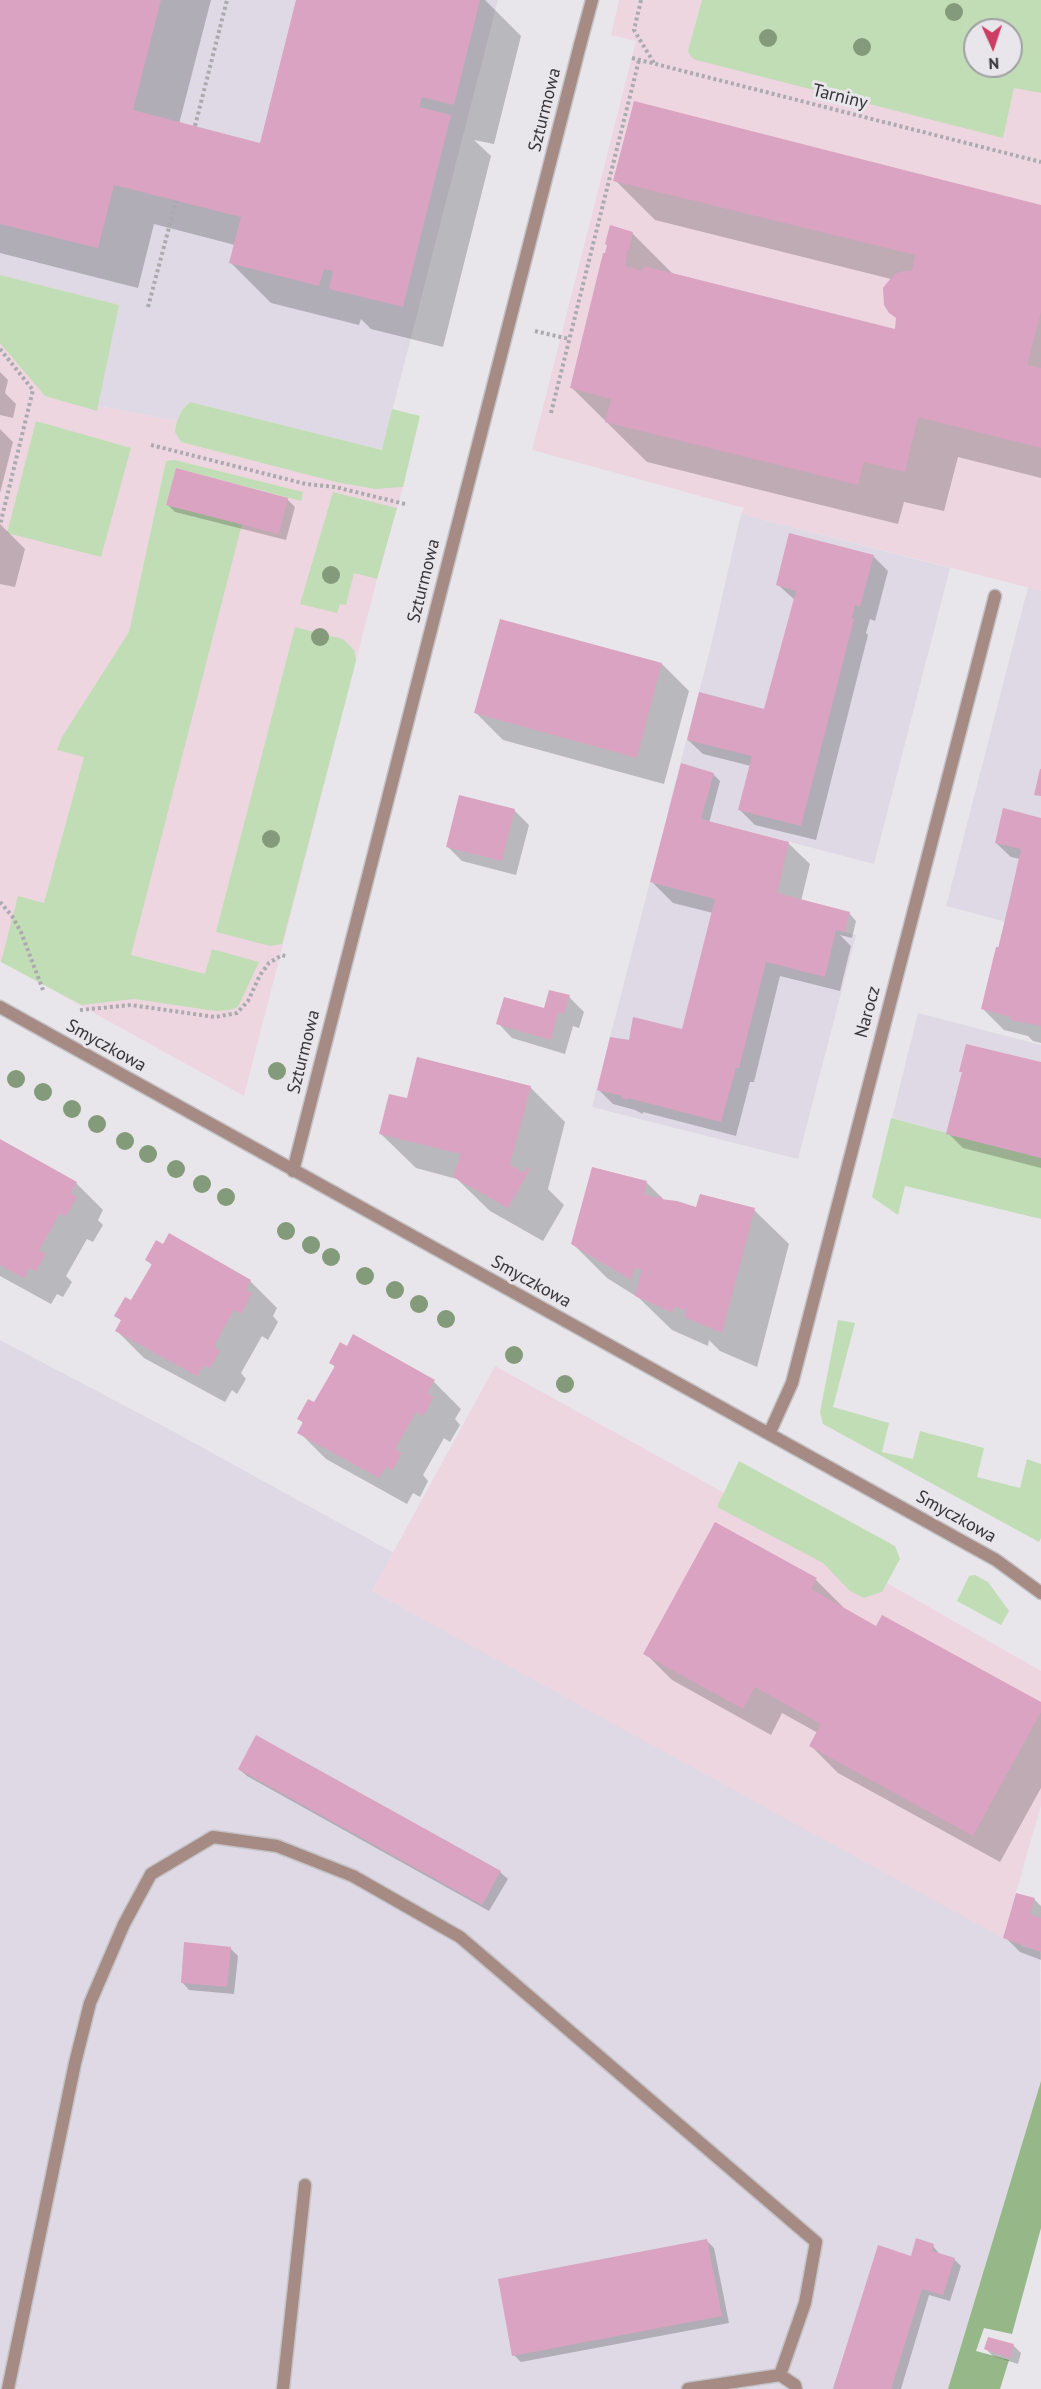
<!DOCTYPE html>
<style>
body{margin:0}
#map{position:relative;width:1041px;height:2389px;overflow:hidden;background:#e8e6eb;font-family:"PT Sans",sans-serif}
canvas{display:block}
.north{position:absolute;left:963px;top:18px;width:60px;height:60px;box-sizing:border-box;background:#e8e6eb;border:2px solid #a09fa3;border-radius:50%;rotate:177deg;font-size:16px;font-weight:700;line-height:24px;text-align:center;color:#353436}
.north::after{content:'';display:block;margin:auto;width:21px;height:27px;background:#cc3d61;clip-path:polygon(50% 0,100% 100%,50% 72%,0 100%)}
</style>
<div id="map">
<canvas width="1041" height="2389"></canvas>
<div class="north">N</div>
</div>
<script>
const context = document.querySelector('canvas').getContext('2d');
context.lineJoin = 'round';
function paint(path, color) {
  context.fillStyle = color;
  context.fill(path, 'evenodd');
}
function toPath(rows) {
  const path = new Path2D();
  for (const r of rows) {
    path.moveTo(r[0], r[1]);
    for (let i = 2; i < r.length; i += 2) path.lineTo(r[i], r[i + 1]);
  }
  return path;
}
function trace(path, color, width, dash) {
  context.strokeStyle = color;
  context.lineWidth = width;
  context.lineCap = dash ? 'butt' : 'round';
  context.setLineDash(dash || []);
  context.stroke(path);
}
function write(font, color, halo, rows, align = 'center') {
  context.font = font + ' "PT Sans",sans-serif';
  context.lineWidth = 6;
  context.setLineDash([]);
  context.textBaseline = 'middle';
  context.strokeStyle = halo;
  context.fillStyle = color;
  for (const [text, x, y, turn = 0] of rows) {
    context.save();
    context.translate(x, y);
    context.rotate((+turn || 0) * Math.PI / 180);
    context.textAlign = isNaN(turn) ? turn : align;
    if (halo) context.strokeText(text, 0, 0);
    context.fillText(text, 0, 0);
    context.restore();
  }
}
paint(toPath([
 [0,0,498,0,382,450,190,402,182,410,177,421,98,406,118,305,0,275],
 [741,514,950,568,874,864,668,810,710,650],
 [1028,587,1041,591,1041,931,946,906],
 [650,882,856,935,798,1159,592,1107],
 [918,1013,1041,1045,1041,1158,892,1118],
 [0,1340,165,1427,394,1553,372,1591,1021,1943,1021,1946,1040,1951,1041,2081,948,2389,0,2389]
]), '#ded9e4');
paint(toPath([
 [619,0,1006,0,1041,8,1041,591,741,514,744,508,532,450,636,41,611,35],
 [975,30,1011,30,1011,66,975,66],
 [0,275,119,305,98,406,177,421,405,480,377,579,244,1096,0,961],
 [495,1366,887,1583,1041,1671,1041,1805,1003,1938,372,1591]
]), '#eed6e1');
paint(toPath([
 [702,0,1041,0,1041,93,1014,88,1003,138,696,60,691,57,688,51],
 [975,30,1011,30,1011,66,975,66],
 [0,275,119,305,97,411,45,396,0,343],
 [190,402,382,450,392,409,420,416,403,487,375,489,336,482,181,442,175,432,177,421,182,410],
 [36,421,131,448,101,557,7,533],
 [175,460,303,492,301,501,176,468,166,505,242,524,131,955,205,974,212,949,259,962,238,1007,230,1010,216,1011,134,999,82,1005,1,962,18,896,44,903,84,757,57,750,62,737,129,632,166,461],
 [333,492,397,508,377,579,354,573,346,605,340,604,337,613,300,604],
 [295,627,343,639,354,650,356,661,282,944,270,946,216,932],
 [891,1118,1041,1158,1041,1219,905,1186,898,1215,872,1197],
 [838,1320,855,1323,833,1407,889,1423,882,1452,913,1459,920,1431,984,1448,977,1477,1020,1488,1027,1459,1041,1464,1041,1538,1039,1542,823,1424,820,1412],
 [739,1461,895,1546,900,1559,882,1592,864,1598,850,1591,823,1563,717,1507],
 [975,1575,988,1582,1009,1611,1001,1625,957,1601,969,1576]
]), '#c1ddb6');
paint(toPath([
 [1041,2081,1041,2228,1012,2334,984,2328,976,2351,1009,2360,1000,2389,948,2389]
]), '#96b889');
paint(toPath([
 [0,0,211,0,179,124,261,144,297,0,485,0,521,36,494,144,474,140,491,156,443,347,371,329,361,319,359,325,271,303,231,263,235,245,154,224,138,288,0,253],
 [615,180,1041,206,1041,478,958,457,944,511,904,502,898,524,647,462,571,387,632,233,673,274,896,330,897,318,891,279,655,220],
 [0,372,8,380,5,393,16,404,13,418,0,415],
 [0,429,13,442,0,493],
 [287,499,295,507,286,540,175,512,168,505],
 [0,524,25,549,15,587,0,584],
 [873,556,888,571,875,621,870,619,866,633,868,635,816,840,755,825,740,810,751,766,703,754,688,740,765,711,795,600,777,584],
 [501,621,662,664,689,691,664,784,503,740,476,713],
 [713,774,720,781,709,823,788,843,810,864,801,901,849,913,856,921,852,938,840,935,851,946,840,991,780,976,754,1082,750,1082,736,1136,643,1112,643,1114,635,1110,613,1104,599,1090,630,1042,683,1031,713,913,673,903,651,881],
 [514,810,529,825,516,875,462,861,447,846],
 [1041,819,1041,1043,1033,1041,1028,1036,1004,1030,983,1009,1020,859,1011,857,996,843],
 [569,997,584,1012,579,1028,573,1026,565,1054,512,1038,498,1023,545,1009],
 [1041,1064,1041,1168,963,1148,948,1133,963,1074,961,1071],
 [530,1087,565,1122,548,1189,564,1205,543,1241,490,1211,457,1179,416,1168,381,1134,408,1100],
 [0,1141,76,1183,103,1210,98,1220,103,1225,93,1242,87,1239,66,1276,72,1282,63,1297,57,1294,51,1304,0,1276],
 [647,1183,665,1201,697,1209,754,1210,789,1244,757,1367,720,1351,709,1340,708,1346,672,1330,639,1298,607,1278,572,1243],
 [147,1260,250,1281,277,1308,273,1316,278,1322,268,1340,262,1336,241,1373,246,1379,237,1394,232,1390,225,1402,144,1358,117,1331,122,1321,116,1316,132,1302,153,1266],
 [331,1363,434,1382,461,1409,455,1419,460,1425,450,1442,444,1438,423,1475,428,1481,420,1497,413,1493,407,1504,326,1459,299,1432,304,1424,299,1419,314,1405,336,1368],
 [716,1524,816,1580,843,1607,842,1608,877,1628,1041,1704,1041,1788,1000,1862,838,1773,811,1746,818,1733,782,1713,771,1735,672,1680,645,1653],
 [239,1769,500,1872,508,1879,489,1911,247,1776],
 [1034,1899,1041,1906,1041,1960,1020,1952,1005,1937],
 [230,1948,238,1956,234,1994,189,1990,182,1982],
 [707,2241,714,2248,729,2323,521,2362,514,2355],
 [933,2246,940,2255,954,2259,961,2266,950,2301,929,2295,901,2389,833,2389,879,2247,912,2258],
 [989,2339,1014,2346,1021,2353,1018,2364,993,2356,986,2349]
]), '#0003');
paint(toPath([
 [0,0,161,0,133,110,260,143,296,0,480,0,454,105,422,97,419,107,451,115,403,307,329,289,333,271,324,269,319,286,229,263,241,217,114,185,98,248,0,224],
 [634,101,1041,205,1041,312,1027,365,1041,368,1041,448,918,417,905,472,864,462,858,485,605,422,611,399,570,388,603,253,605,253,607,245,605,244,610,225,633,232,629,250,627,250,625,266,642,271,644,266,895,329,896,318,889,313,884,305,883,288,894,274,903,271,912,271,915,255,613,181],
 [176,468,288,498,279,534,166,505],
 [789,533,874,555,860,607,855,605,852,618,854,619,801,826,738,810,752,756,687,740,699,692,764,709,796,591,776,585],
 [500,619,662,663,637,758,474,713],
 [681,763,714,773,701,819,789,842,777,893,850,912,845,932,836,930,825,977,766,962,739,1068,736,1068,721,1122,628,1098,628,1100,622,1098,622,1096,597,1090,610,1037,629,1040,633,1017,682,1029,715,899,650,882],
 [1040,769,1041,769,1041,796,1034,795],
 [459,795,515,809,502,861,446,847],
 [1003,808,1041,818,1041,1026,1010,1020,1011,1017,981,1009,996,947,999,947,1021,849,995,843],
 [549,990,570,995,564,1014,558,1012,551,1040,496,1024,504,997,544,1008],
 [966,1044,1041,1062,1041,1158,946,1134,962,1072,959,1072],
 [417,1057,531,1086,510,1165,524,1173,527,1167,530,1169,508,1208,453,1177,461,1154,379,1134,389,1094,407,1098],
 [0,1139,77,1182,71,1193,77,1197,66,1216,60,1213,39,1250,46,1254,36,1271,29,1268,24,1278,0,1265],
 [592,1167,647,1181,644,1194,657,1198,658,1196,662,1197,661,1199,677,1201,696,1207,700,1194,755,1208,722,1333,684,1317,686,1310,674,1307,673,1313,635,1296,642,1270,635,1268,631,1280,571,1244],
 [169,1233,251,1280,246,1290,252,1293,241,1314,234,1310,214,1346,220,1351,210,1368,204,1365,197,1376,115,1331,121,1320,114,1316,125,1297,131,1300,152,1264,145,1260,156,1240,163,1244],
 [353,1334,435,1380,427,1393,434,1397,423,1416,416,1412,395,1449,402,1453,392,1471,386,1467,379,1478,297,1433,303,1422,297,1419,308,1399,314,1402,335,1366,329,1363,340,1342,347,1346],
 [715,1522,817,1578,811,1589,876,1626,882,1615,1041,1702,1041,1712,973,1836,809,1746,821,1724,755,1687,743,1709,643,1654],
 [256,1735,501,1871,482,1905,238,1769],
 [1016,1893,1035,1898,1030,1914,1041,1918,1041,1952,1003,1938],
 [184,1942,231,1947,227,1987,181,1983],
 [916,2238,934,2244,932,2251,955,2258,943,2295,922,2289,891,2389,833,2389,878,2245,911,2256],
 [707,2239,722,2316,512,2356,498,2279],
 [988,2337,1014,2344,1010,2358,984,2349]
]), '#daa3c1');
const lane = toPath([
 [580,45,592,0],
 [8,2389,75,2063,90,2003,124,1924,151,1874,213,1837,277,1846,353,1876,460,1937,816,2242,805,2303,780,2375],
 [283,2389,305,2185],
 [688,2389,780,2375,795,2385,796,2389]
]);
const street = toPath([
 [0,1007,996,1560,1041,1593],
 [293,1171,580,45],
 [769,1434,792,1383,995,596]
]);
trace(lane, '#c4c2c7', 15);
trace(street, '#c4c2c7', 15);
trace(toPath([
 [641,0,634,30,654,63],
 [632,58,1041,162],
 [195,126,227,0],
 [148,307,176,201],
 [535,331,569,339],
 [0,349,33,390,0,525],
 [551,413,639,60],
 [151,445,306,484,335,487,405,504],
 [0,902,12,916,21,932,43,990],
 [80,1010,131,1005,215,1017,237,1013,248,1001,260,975,269,963,282,955,288,957]
]), '#abaaae', 4, [3, 3]);
trace(lane, '#a58b83', 12);
trace(street, '#a58b83', 12);
context.fillStyle = '#839b7a';
for (const [x, y] of [
 [954,12],
 [768,38],
 [862,47],
 [331,575],
 [320,637],
 [271,839],
 [277,1071],
 [16,1079],
 [43,1092],
 [72,1109],
 [97,1124],
 [125,1141],
 [148,1154],
 [176,1169],
 [202,1184],
 [226,1197],
 [286,1231],
 [311,1245],
 [331,1257],
 [365,1276],
 [395,1290],
 [419,1304],
 [446,1319],
 [514,1355],
 [565,1384]
]) {
  context.beginPath();
  context.arc(x, y, 9, 0, 2 * Math.PI);
  context.fill();
}
write('18px', '#353436', '#e8e6eb', [
 ["Tarniny",840,97,14],
 ["Szturmowa",545,110,-76],
 ["Szturmowa",424,581,-76],
 ["Narocz",868,1012,-75],
 ["Smyczkowa",106,1046,29],
 ["Szturmowa",304,1052,-76],
 ["Smyczkowa",531,1282,29],
 ["Smyczkowa",956,1517,29]
]);
</script>
